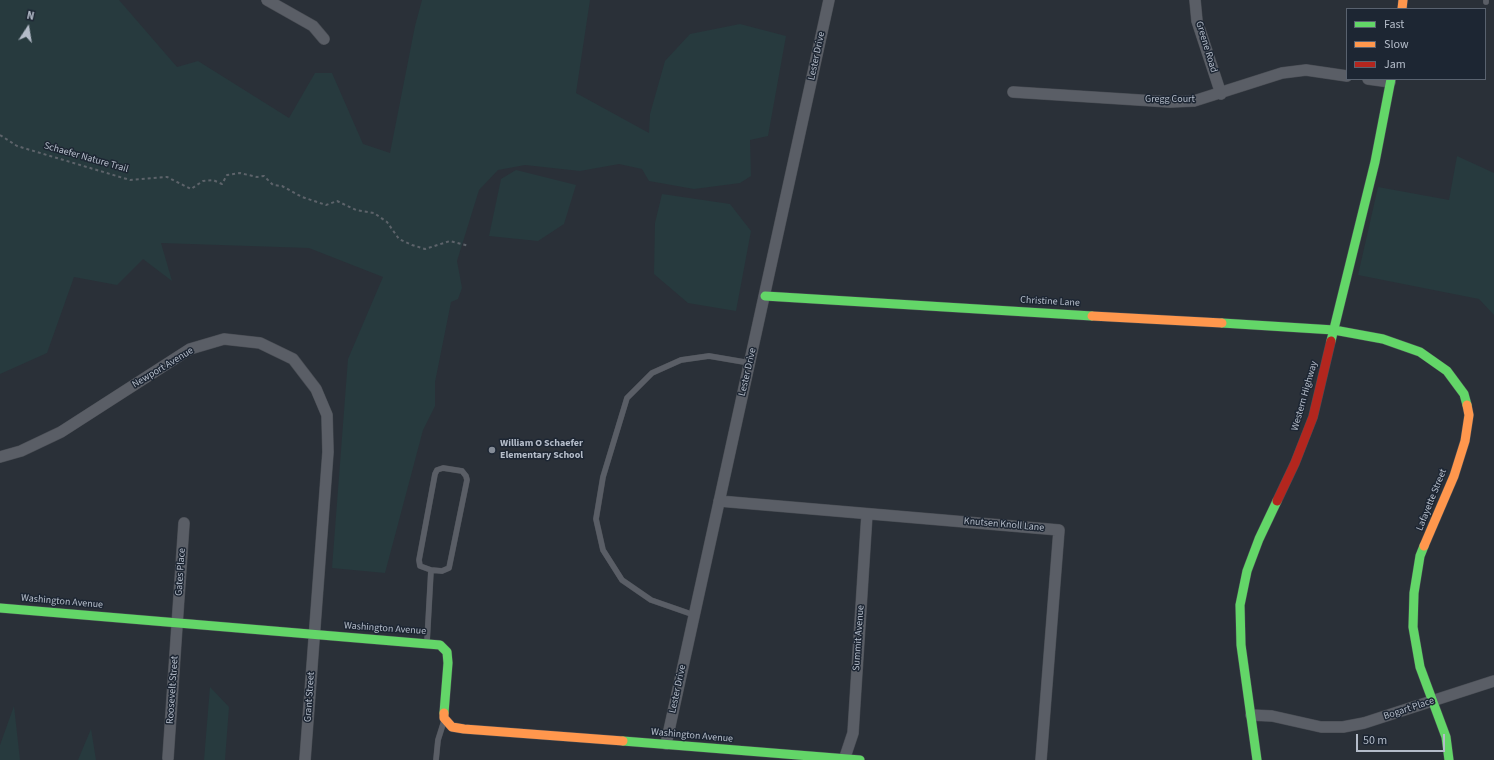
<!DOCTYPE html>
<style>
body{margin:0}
#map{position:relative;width:1494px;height:760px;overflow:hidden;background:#2a3038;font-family:"Source Sans 3",sans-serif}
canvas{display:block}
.legend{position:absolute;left:1346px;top:8px;width:140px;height:72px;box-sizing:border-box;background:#1d2633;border:1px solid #59626f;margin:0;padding:5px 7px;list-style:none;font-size:12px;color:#b4bcc9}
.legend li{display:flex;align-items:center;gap:8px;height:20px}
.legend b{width:20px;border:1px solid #59626f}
.north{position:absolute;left:8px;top:8px;width:40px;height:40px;-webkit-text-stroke:3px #1d2633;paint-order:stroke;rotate:12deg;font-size:11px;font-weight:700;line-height:16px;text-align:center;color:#b4bcc9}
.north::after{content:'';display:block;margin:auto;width:14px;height:18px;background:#b4bcc9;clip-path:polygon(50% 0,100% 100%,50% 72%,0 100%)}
.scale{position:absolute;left:1356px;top:734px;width:89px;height:18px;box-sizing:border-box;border:2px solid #b4bcc9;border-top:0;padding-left:5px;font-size:12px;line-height:14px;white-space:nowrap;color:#b4bcc9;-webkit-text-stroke:3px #1d2633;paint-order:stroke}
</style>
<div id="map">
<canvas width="1494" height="760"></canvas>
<ul class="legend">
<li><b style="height:5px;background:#63d668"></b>Fast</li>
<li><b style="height:5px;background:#ff974d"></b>Slow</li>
<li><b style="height:5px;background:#b3261e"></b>Jam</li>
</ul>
<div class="north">N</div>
<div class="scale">50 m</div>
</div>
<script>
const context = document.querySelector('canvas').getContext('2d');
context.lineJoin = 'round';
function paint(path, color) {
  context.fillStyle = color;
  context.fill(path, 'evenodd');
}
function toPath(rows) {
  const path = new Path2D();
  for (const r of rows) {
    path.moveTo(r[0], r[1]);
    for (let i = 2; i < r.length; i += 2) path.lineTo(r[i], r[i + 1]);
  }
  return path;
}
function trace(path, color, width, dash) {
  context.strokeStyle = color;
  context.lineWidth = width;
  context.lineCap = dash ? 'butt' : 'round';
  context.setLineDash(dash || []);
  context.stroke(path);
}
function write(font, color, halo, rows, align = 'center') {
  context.font = font + ' "Source Sans 3",sans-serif';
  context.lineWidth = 3;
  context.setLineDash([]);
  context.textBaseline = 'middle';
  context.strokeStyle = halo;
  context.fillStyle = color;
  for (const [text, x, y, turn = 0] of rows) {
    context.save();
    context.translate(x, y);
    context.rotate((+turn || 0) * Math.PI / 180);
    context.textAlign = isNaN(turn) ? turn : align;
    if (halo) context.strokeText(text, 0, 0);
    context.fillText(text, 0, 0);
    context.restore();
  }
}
paint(toPath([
 [0,0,119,0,177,67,198,61,289,118,315,73,332,73,363,144,390,153,415,26,422,0,590,0,576,93,649,133,650,114,665,61,690,34,740,24,786,36,768,136,750,140,751,176,740,183,694,189,649,181,642,169,619,164,580,171,525,165,498,170,479,190,457,261,462,288,458,299,451,302,435,382,435,406,423,430,385,573,332,568,348,359,383,277,309,248,161,243,172,281,143,259,117,285,74,277,47,353,0,374],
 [1457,156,1494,173,1494,315,1479,299,1358,275,1378,187,1449,200],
 [516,170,576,185,564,224,538,241,489,236,501,179],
 [662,194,730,204,751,231,736,311,688,303,654,274,655,223],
 [210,687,229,707,225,760,204,760],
 [14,706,20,760,0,760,0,745],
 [91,729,96,760,78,760]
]), '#273a3e');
const lane = toPath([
 [1486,2,1486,0],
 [694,615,651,600,622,580,603,550,596,519,603,477,627,398,652,373,681,360,709,356,750,363],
 [427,642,431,570,420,566,419,560,435,474,437,470,443,468,462,471,466,476,467,480,449,568,442,571,431,570],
 [436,760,438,740,444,721]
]);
const street = toPath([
 [267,0,313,26,324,39],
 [1195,0,1197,21,1221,94],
 [1368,79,1390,82],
 [1013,92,1170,102,1194,101,1282,73,1306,70,1347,76],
 [0,457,21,451,61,432,190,349,224,339,260,343,293,359,316,389,327,415,328,452,305,760],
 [719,501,1059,530,1041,760],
 [1251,715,1272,716,1321,727,1343,727,1364,723,1494,681],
 [666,744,829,0],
 [168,758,184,523],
 [844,760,853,733,867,514]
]);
const fast = toPath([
 [765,296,1092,316],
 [1222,323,1334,330,1383,339,1420,352,1447,371,1464,394,1467,405],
 [1331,341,1375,162,1391,79],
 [1424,546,1420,556,1414,593,1413,627,1420,667,1446,737,1449,760],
 [0,608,440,645,447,652,448,663,444,713],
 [623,741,860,760],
 [1257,760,1241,645,1240,605,1247,571,1259,539,1277,501]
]);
const slow = toPath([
 [1402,9,1403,0],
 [1092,316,1222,323],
 [1424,546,1454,476,1465,441,1469,415,1467,405],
 [444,713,444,718,452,727,464,729,623,741]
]);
const jam = toPath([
 [1277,501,1295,463,1313,417,1331,341]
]);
trace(lane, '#484c53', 6);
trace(street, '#484c53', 12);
trace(fast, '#484c53', 10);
trace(slow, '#484c53', 10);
trace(jam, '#484c53', 10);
trace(toPath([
 [0,135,17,146,130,180,167,177,191,189,203,181,213,180,222,184,227,175,240,173,257,177,264,176,273,185,282,186,302,197,326,205,337,201,356,210,374,213,387,222,399,239,412,245,425,249,450,241,469,246]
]), '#5d636a', 2, [3, 3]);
trace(lane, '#5a5e66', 5.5);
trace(street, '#5a5e66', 11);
trace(fast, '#63d668', 9);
trace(slow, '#ff974d', 9);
trace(jam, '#b3261e', 9);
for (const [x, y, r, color] of [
 [492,450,4,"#848b96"]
]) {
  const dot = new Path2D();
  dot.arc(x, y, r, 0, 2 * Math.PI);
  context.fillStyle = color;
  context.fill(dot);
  trace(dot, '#1d2633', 1.5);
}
write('10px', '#b4bcc9', '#1d2633', [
 ["Greene Road",1206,47,73],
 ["Lester Drive",817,56,-78],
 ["Gregg Court",1170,100],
 ["Schaefer Nature Trail",86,158,16],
 ["Christine Lane",1050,302,3],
 ["Newport Avenue",163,368,-31],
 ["Lester Drive",748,372,-77],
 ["Western Highway",1305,396,-74],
 ["Lafayette Street",1432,500,-68],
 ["Knutsen Knoll Lane",1004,525,5],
 ["Gates Place",181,572,-86],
 ["Washington Avenue",62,602,5],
 ["Washington Avenue",385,629,4],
 ["Summit Avenue",859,638,-86],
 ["Lester Drive",678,689,-78],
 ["Roosevelt Street",173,690,-86],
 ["Grant Street",310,697,-86],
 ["Bogart Place",1409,709,-18],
 ["Washington Avenue",692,736,5]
]);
write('bold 10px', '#b4bcc9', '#1d2633', [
 ["William O Schaefer",500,444],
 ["Elementary School",500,456]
], 'left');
</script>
